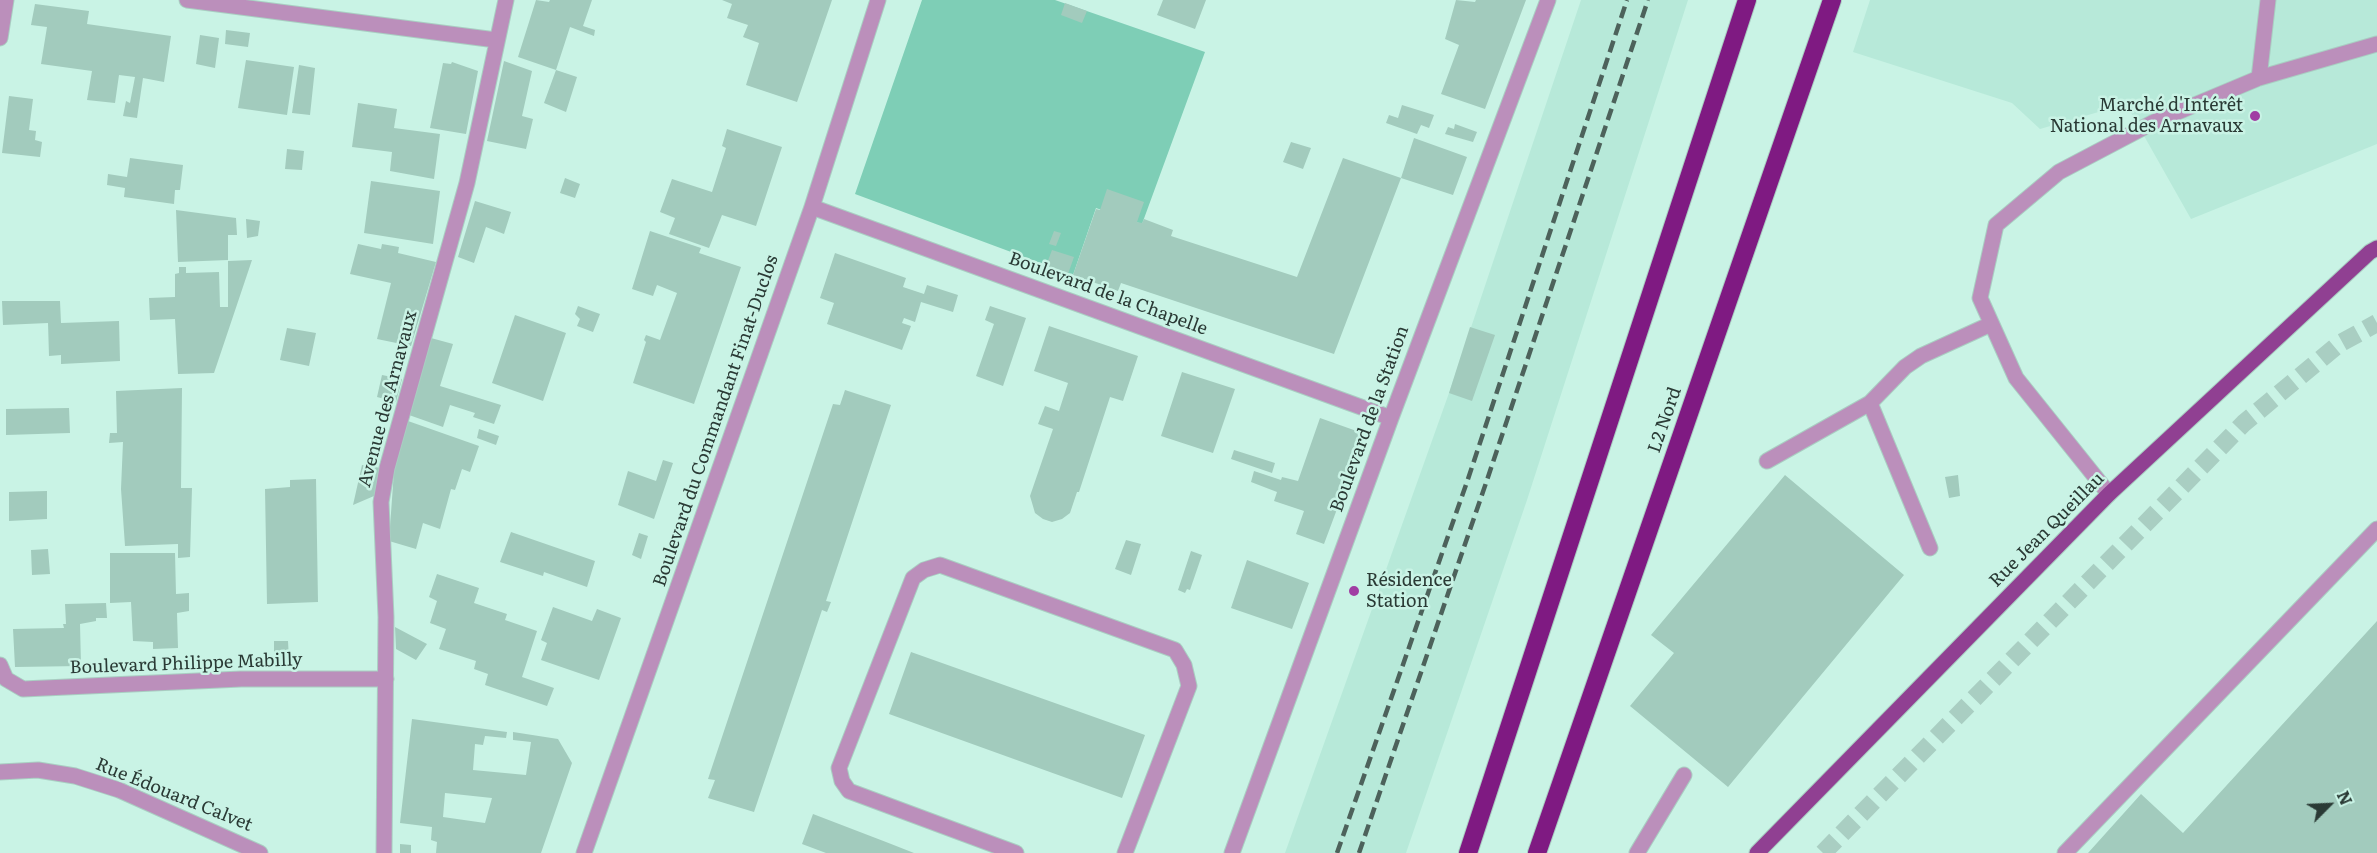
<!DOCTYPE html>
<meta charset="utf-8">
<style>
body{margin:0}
#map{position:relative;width:2377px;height:853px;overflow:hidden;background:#c9f3e5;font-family:Literata,serif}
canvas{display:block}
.north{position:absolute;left:2299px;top:775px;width:60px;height:60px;-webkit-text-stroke:4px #c9f3e5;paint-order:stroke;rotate:66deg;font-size:16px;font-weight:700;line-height:24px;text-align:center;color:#2a3a35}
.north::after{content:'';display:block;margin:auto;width:21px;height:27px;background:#2a3a35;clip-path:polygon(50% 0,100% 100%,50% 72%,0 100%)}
</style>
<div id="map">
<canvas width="2377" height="853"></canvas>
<div class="north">N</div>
</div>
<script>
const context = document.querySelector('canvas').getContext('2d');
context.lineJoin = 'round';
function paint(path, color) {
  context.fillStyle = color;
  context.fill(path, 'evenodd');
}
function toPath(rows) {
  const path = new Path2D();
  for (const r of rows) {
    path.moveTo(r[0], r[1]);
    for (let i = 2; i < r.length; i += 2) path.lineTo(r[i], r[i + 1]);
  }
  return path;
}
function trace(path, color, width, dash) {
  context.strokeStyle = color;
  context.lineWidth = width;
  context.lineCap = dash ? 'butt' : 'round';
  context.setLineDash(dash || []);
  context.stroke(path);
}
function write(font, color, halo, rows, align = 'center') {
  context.font = font + ' Literata,serif';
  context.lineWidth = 5;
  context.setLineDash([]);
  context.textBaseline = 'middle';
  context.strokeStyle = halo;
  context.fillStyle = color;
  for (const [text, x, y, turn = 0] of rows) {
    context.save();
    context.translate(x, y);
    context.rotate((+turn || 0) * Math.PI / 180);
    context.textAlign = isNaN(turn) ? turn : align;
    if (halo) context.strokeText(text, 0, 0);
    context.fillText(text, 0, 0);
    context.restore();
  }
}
paint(toPath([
 [1581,0,1688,0,1527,500,1406,853,1285,853,1449,393],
 [1870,0,2377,0,2377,144,2191,219,2126,104,2040,129,2012,103,1853,52]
]), '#b7e9d9');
paint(toPath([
 [922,0,1055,0,1205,52,1142,224,1096,208,1073,275,855,194]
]), '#7eceb6');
paint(toPath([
 [536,0,549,2,550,0,592,0,583,26,595,30,594,36,570,27,556,70,577,77,566,112,544,103,556,70,518,57],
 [722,0,832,0,797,102,746,85,759,43,743,37,748,25,727,18,732,4],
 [1163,0,1206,0,1195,29,1157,15],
 [1456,0,1475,2,1476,0,1526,0,1485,109,1441,94,1459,45,1445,39],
 [1065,3,1087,11,1082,23,1061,15],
 [35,4,89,11,87,24,171,36,164,82,143,78,137,118,123,116,126,101,130,103,135,77,119,75,115,103,87,100,92,71,41,64,47,27,31,25],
 [226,30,250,33,248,47,225,44],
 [200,35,219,38,215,68,196,64],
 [246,60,294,67,287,115,238,108],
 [504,61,532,71,522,116,533,119,526,149,487,141],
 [452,62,478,71,466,134,430,128,443,63,451,64],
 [299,65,315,68,310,115,292,113],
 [9,96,33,99,29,130,36,131,35,140,42,142,40,157,2,153],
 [358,103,397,109,394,128,440,134,434,179,390,171,392,152,352,147],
 [1402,105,1434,115,1429,128,1421,125,1417,134,1386,123,1389,115,1398,118],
 [1455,124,1477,132,1473,142,1445,134,1448,127,1454,129],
 [727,129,782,147,756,226,722,215,709,248,669,234,675,218,660,212,672,179,712,192,726,148,722,146],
 [1414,138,1467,157,1453,195,1401,178],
 [1291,142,1311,148,1303,169,1283,162],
 [287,149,304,151,302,170,285,169],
 [130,158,183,165,180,190,175,190,174,204,124,197,125,188,107,185,108,174,127,177],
 [1343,158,1401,178,1334,354,1121,283,1118,291,1073,275,1096,209,1100,210,1107,189,1144,202,1137,222,1142,223,1144,219,1173,230,1171,236,1297,277],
 [565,178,580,184,575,198,560,193],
 [371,181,440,191,433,244,364,233],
 [475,201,511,212,504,234,486,227,474,263,458,257],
 [176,210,236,218,237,235,228,235,228,260,178,262],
 [246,219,260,221,258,236,247,238],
 [650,231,701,248,699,253,741,267,694,404,633,383,646,342,644,340,646,335,660,340,677,293,657,285,653,296,632,289],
 [1054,231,1061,233,1056,246,1049,244],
 [358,244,381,249,382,244,399,247,398,253,436,262,411,346,377,339,391,283,350,274],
 [1052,250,1074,257,1068,274,1046,266],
 [835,253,906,278,903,287,924,294,927,285,958,295,953,312,921,302,915,322,904,318,902,323,911,326,902,350,827,324,834,303,820,298],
 [252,260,214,373,178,374,175,319,150,320,149,298,175,297,175,274,179,273,179,267,186,267,186,273,219,272,220,307,228,307,228,261],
 [2,301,60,301,61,323,119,321,120,361,61,364,61,355,49,356,48,323,3,325],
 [578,306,600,314,593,332,577,326,580,319,575,314],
 [990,306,1026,318,1003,386,976,376,994,324,985,320],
 [515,315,566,333,543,401,492,383],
 [1049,326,1138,356,1123,401,1110,397,1079,492,1077,492,1070,513,1062,519,1052,522,1043,519,1035,513,1030,496,1053,429,1038,424,1045,406,1059,411,1068,383,1034,371],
 [1470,327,1495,335,1472,401,1449,393],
 [287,328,316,333,309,366,280,360],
 [431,338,453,344,440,386,501,405,494,424,473,417,475,413,450,405,443,427,409,415],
 [1182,372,1235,389,1213,453,1161,436],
 [382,375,402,379,396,402,377,397],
 [182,388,181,488,192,488,190,557,178,558,178,544,125,546,121,489,123,442,109,443,110,433,117,433,116,391],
 [845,390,891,405,826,601,831,602,827,612,822,610,754,812,708,798,715,780,708,779,833,404,840,405],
 [69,408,70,433,6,435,6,409],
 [1320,418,1365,434,1324,544,1296,534,1304,511,1274,501,1277,492,1251,482,1254,471,1281,480,1282,477,1298,481],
 [408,421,479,446,470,472,462,469,455,490,451,489,440,529,423,523,416,549,389,541,394,471],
 [479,429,499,436,496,445,477,438],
 [1234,450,1275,463,1272,473,1231,459],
 [663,460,673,463,654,519,618,505,628,471,656,481],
 [362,465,381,468,374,496,353,505],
 [1785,475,1904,575,1728,787,1630,706,1674,653,1651,635],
 [1958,475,1960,496,1949,498,1945,477],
 [316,479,318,602,267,604,265,489,290,487,290,480],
 [47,491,47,519,9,521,9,492],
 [511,532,595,561,587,587,544,572,543,576,500,562],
 [639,533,648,536,641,559,632,555],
 [1126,540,1141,544,1131,575,1115,569],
 [48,549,50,574,32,575,31,550],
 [1191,551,1202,555,1190,590,1187,589,1185,593,1178,590],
 [110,553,175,553,176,594,189,593,189,611,177,613,178,648,153,649,153,642,133,641,131,602,110,603],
 [1247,560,1309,583,1292,629,1231,608],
 [437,574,479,588,474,603,507,614,505,620,537,631,522,677,554,688,547,706,485,685,488,674,474,669,476,661,439,649,446,629,430,623,437,601,429,597],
 [106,603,107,618,96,618,96,621,80,624,81,666,15,667,13,629,64,628,63,624,66,624,65,604],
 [553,607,592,621,597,609,621,618,599,680,541,660,547,643,541,640],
 [2377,621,2377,853,2088,853,2141,794,2183,833],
 [395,627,427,644,416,660,396,649],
 [274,641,288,641,289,660,274,660],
 [911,652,1145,735,1122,798,889,714],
 [412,719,507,732,506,738,485,736,483,745,475,744,473,770,526,775,531,742,513,740,513,732,558,739,572,763,541,853,436,853,437,842,431,840,432,827,400,823],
 [445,793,492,798,485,823,443,817],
 [813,814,886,842,914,853,826,853,802,844],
 [400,844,411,845,411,853,400,853]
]), '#a2cbbd');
trace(toPath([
 [1823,853,2244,423,2339,344,2377,323]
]), '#a9cec2', 18, [18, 9]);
const minor = toPath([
 [187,0,496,40],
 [0,38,6,0],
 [2259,78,2268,0],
 [812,207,1391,418],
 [1870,403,1930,548],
 [1767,461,1870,403,1905,367,1921,356,1991,324],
 [2109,494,2016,378,1980,298,1996,225,2059,172,2154,122,2259,78,2377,44],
 [0,665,6,679,23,689,241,679,386,679],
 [0,772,38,770,75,776,119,790,260,853],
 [384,853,386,617,381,502,387,468,467,183,506,0],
 [584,853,812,207,878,0],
 [1016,853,849,791,842,781,839,768,913,578,924,570,940,565,1175,650,1184,665,1189,686,1125,853],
 [1232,853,1391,418,1548,0],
 [1637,853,1684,775],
 [2065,853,2377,529]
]);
const major = toPath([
 [1757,853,2109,494,2370,252,2377,248]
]);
const highway = toPath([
 [1468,853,1747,0],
 [1537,853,1832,0]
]);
trace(minor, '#a9cec2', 17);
trace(major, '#a9cec2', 17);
trace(highway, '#a9cec2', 20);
trace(minor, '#bb8fbb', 15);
trace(major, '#904092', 15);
trace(highway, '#7f1a82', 18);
trace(toPath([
 [1337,853,1468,479,1627,0],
 [1359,853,1486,483,1648,0]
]), '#4d625b', 4.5, [12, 6]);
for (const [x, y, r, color] of [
 [2255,116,6,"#a03da3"],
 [1354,591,6,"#a03da3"]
]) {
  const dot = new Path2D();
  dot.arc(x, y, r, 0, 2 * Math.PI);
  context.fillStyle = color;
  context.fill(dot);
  trace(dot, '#c9f3e5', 2);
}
write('18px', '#2a3a35', '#c9f3e5', [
 ["Marché d'Intérêt",2243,106],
 ["National des Arnavaux",2243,127],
 ["Résidence",1366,581,"left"],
 ["Station",1366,602,"left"]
], 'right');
write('18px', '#2a3a35', '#c9f3e5', [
 ["Boulevard de la Chapelle",1108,294,20],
 ["Avenue des Arnavaux",388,399,-75],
 ["Boulevard de la Station",1370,419,-70],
 ["L2 Nord",1665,420,-71],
 ["Boulevard du Commandant Finat-Duclos",716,421,-71],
 ["Rue Jean Queillau",2047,530,-45],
 ["Boulevard Philippe Mabilly",186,664,-2],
 ["Rue Édouard Calvet",174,795,22]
]);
</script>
